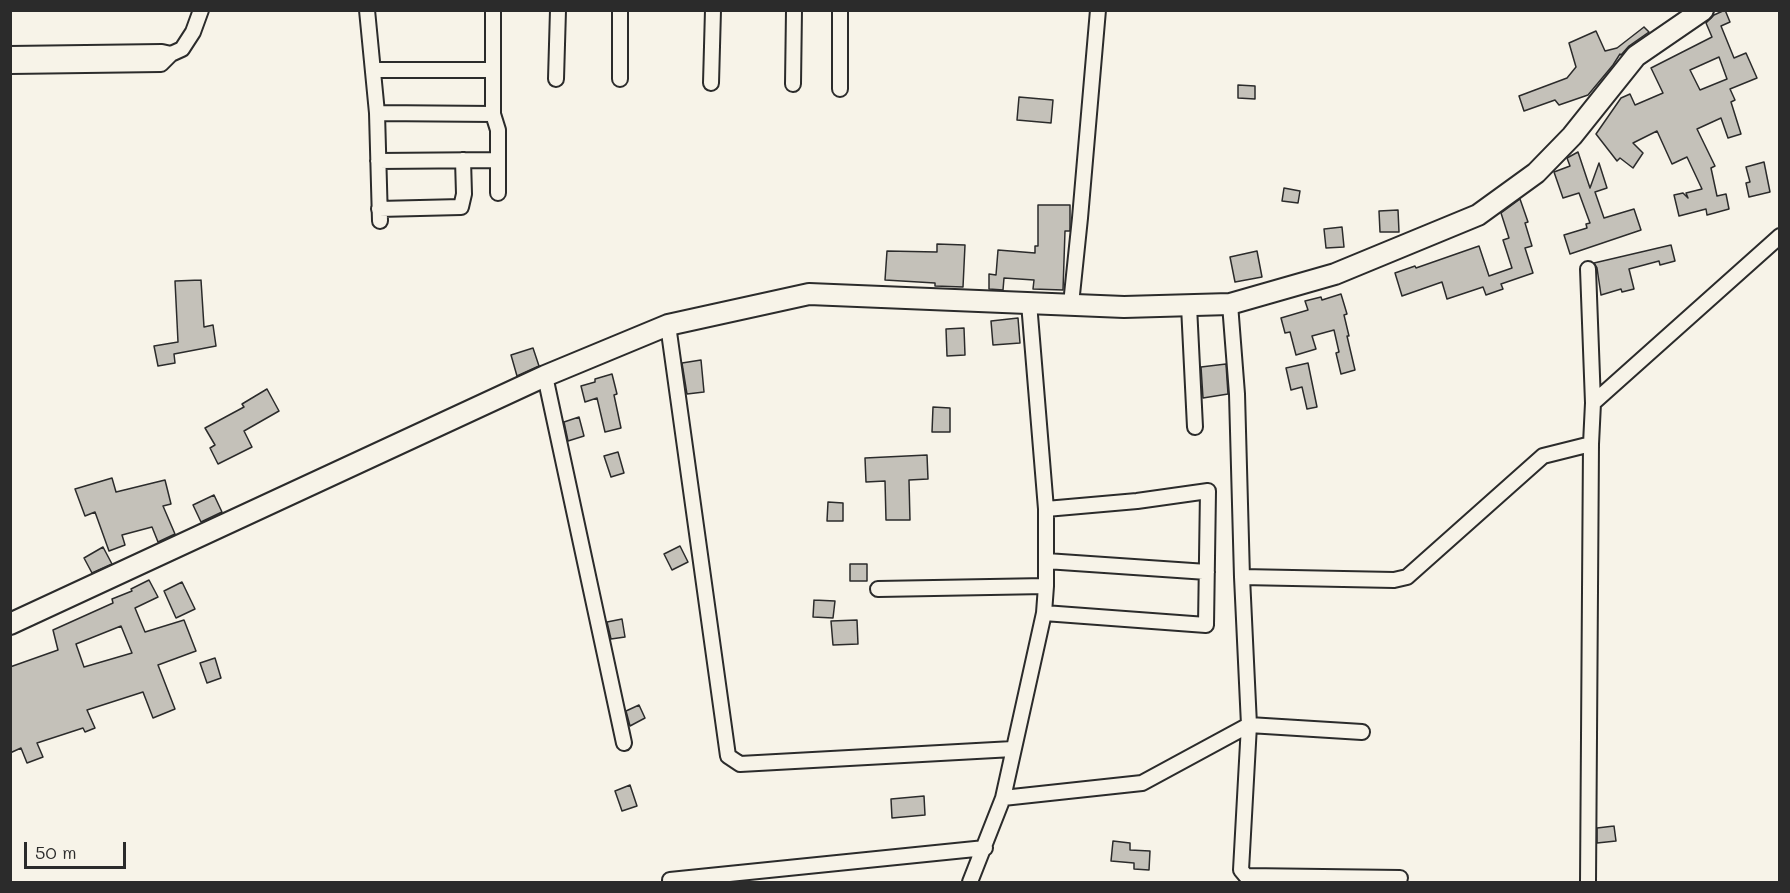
<!DOCTYPE html>
<style>
body{margin:0}
#map{position:relative;width:1790px;height:893px;overflow:hidden;background:#f7f3e8;font-family:Mali,sans-serif}
canvas{display:block}
.frame{position:absolute;inset:0;border:12px solid #2b2b2b;pointer-events:none}
.scale{position:absolute;left:24px;top:842px;width:102px;height:27px;box-sizing:border-box;border:3px solid #2b2b2b;border-top:0;padding-left:8px;font-size:18px;line-height:21px;white-space:nowrap;color:#2b2b2b;-webkit-text-stroke:4px #f7f3e8;paint-order:stroke}
</style>
<div id="map">
<canvas width="1790" height="893"></canvas>
<div class="frame"></div>
<div class="scale">50 m</div>
</div>
<script>
const context = document.querySelector('canvas').getContext('2d');
context.lineJoin = 'round';
function paint(path, color) {
  context.fillStyle = color;
  context.fill(path, 'evenodd');
}
function toPath(rows) {
  const path = new Path2D();
  for (const r of rows) {
    path.moveTo(r[0], r[1]);
    for (let i = 2; i < r.length; i += 2) path.lineTo(r[i], r[i + 1]);
  }
  return path;
}
function trace(path, color, width, dash) {
  context.strokeStyle = color;
  context.lineWidth = width;
  context.lineCap = dash ? 'butt' : 'round';
  context.setLineDash(dash || []);
  context.stroke(path);
}
const building = toPath([
 [1725,10,1730,22,1721,26,1734,58,1746,53,1757,78,1730,89,1735,100,1731,102,1741,134,1728,138,1721,118,1697,129,1715,166,1711,168,1717,196,1726,194,1729,209,1707,215,1706,209,1679,216,1674,195,1683,193,1688,198,1686,193,1702,189,1687,157,1672,164,1657,131,1633,143,1643,153,1633,168,1620,158,1617,161,1596,134,1621,98,1630,94,1635,105,1663,93,1651,68,1712,37,1706,23,1714,15,1725,10],
 [1719,57,1727,79,1700,90,1690,70,1719,57],
 [1644,27,1649,32,1629,46,1621,55,1620,54,1613,65,1588,95,1559,105,1555,100,1524,111,1519,96,1567,78,1576,67,1569,43,1596,31,1605,51,1617,48,1644,27],
 [1238,85,1255,86,1255,99,1238,98,1238,85],
 [1019,97,1053,100,1051,123,1017,120,1019,97],
 [1578,152,1590,188,1599,163,1607,188,1595,192,1604,218,1634,209,1641,230,1570,254,1564,235,1587,228,1586,224,1590,223,1579,193,1563,198,1554,172,1570,166,1567,158,1578,152],
 [1764,162,1770,192,1749,197,1746,183,1750,182,1746,167,1764,162],
 [1284,188,1300,191,1298,203,1282,201,1284,188],
 [1520,199,1528,222,1525,223,1532,246,1525,248,1533,273,1501,284,1503,289,1486,295,1483,287,1447,299,1442,282,1402,296,1395,273,1415,266,1416,268,1479,246,1489,276,1512,268,1503,240,1509,238,1501,213,1520,199],
 [1038,205,1070,205,1070,231,1065,231,1063,290,1033,289,1034,280,1004,278,1003,290,989,289,989,274,996,275,998,250,1035,253,1035,246,1038,246,1038,205],
 [1398,210,1399,232,1380,232,1379,211,1398,210],
 [1342,227,1344,247,1326,248,1324,229,1342,227],
 [937,244,965,245,963,287,935,286,935,283,885,280,887,251,937,252,937,244],
 [1671,245,1675,261,1660,265,1659,261,1629,269,1634,289,1622,292,1621,289,1601,295,1597,268,1594,263,1671,245],
 [1257,251,1262,277,1235,282,1230,257,1257,251],
 [201,280,204,327,213,325,216,346,174,354,175,363,158,366,154,346,178,342,175,281,201,280],
 [1341,294,1347,314,1344,315,1349,336,1347,336,1355,370,1341,374,1336,353,1339,352,1334,330,1312,336,1316,349,1296,355,1290,332,1285,333,1281,318,1308,310,1305,301,1321,297,1322,300,1341,294],
 [1018,318,1020,343,993,345,991,321,1018,318],
 [964,328,965,355,947,356,946,329,964,328],
 [533,348,539,366,517,376,511,355,533,348],
 [701,360,704,392,687,394,682,363,701,360],
 [1308,363,1317,407,1307,409,1302,387,1291,390,1286,368,1308,363],
 [1226,364,1228,394,1203,398,1201,367,1226,364],
 [612,374,617,394,614,395,621,428,605,432,597,398,585,402,581,386,595,382,595,379,612,374],
 [267,389,279,411,244,431,252,447,218,464,210,448,215,445,205,428,244,407,242,404,267,389],
 [933,407,950,408,950,432,932,432,933,407],
 [579,417,584,436,568,441,564,422,579,417],
 [618,452,624,473,611,477,604,456,618,452],
 [927,455,928,479,909,480,910,520,886,520,885,481,866,482,865,458,927,455],
 [112,478,116,492,165,480,171,504,163,506,175,534,158,542,152,527,122,535,125,545,109,551,95,512,85,516,75,489,112,478],
 [214,495,222,512,201,522,193,505,214,495],
 [828,502,843,503,843,521,827,521,828,502],
 [680,546,688,562,672,570,664,554,680,546],
 [103,547,112,564,92,573,84,558,103,547],
 [850,564,867,564,867,581,850,581,850,564],
 [149,580,158,597,135,608,145,632,184,620,196,651,158,665,175,709,153,718,143,692,87,710,95,728,85,732,83,728,37,743,43,757,27,763,21,748,10,753,10,667,58,650,53,630,113,603,112,599,132,591,131,589,149,580],
 [121,626,132,653,84,667,76,644,121,626],
 [182,582,195,609,176,618,164,591,182,582],
 [814,600,835,601,833,618,813,617,814,600],
 [622,619,625,637,611,639,607,622,622,619],
 [857,620,858,644,833,645,831,621,857,620],
 [215,658,221,678,207,683,200,663,215,658],
 [639,705,645,718,630,726,626,711,639,705],
 [630,785,637,806,622,811,615,791,630,785],
 [924,796,925,815,892,818,891,799,924,796],
 [1614,826,1616,841,1597,843,1597,828,1614,826],
 [1113,841,1130,843,1130,850,1150,851,1149,870,1134,869,1134,863,1111,861,1113,841]
]);
paint(building, '#c4c1b9');
trace(building, '#2b2b2b', 1.5);
const street = toPath([
 [367,10,377,113,380,221],
 [493,10,493,114,498,130,498,193],
 [840,10,840,89],
 [10,54,162,52,171,54],
 [10,66,161,64,171,54,182,49,193,32,201,10],
 [373,70,493,70],
 [556,79,558,10],
 [620,79,620,10],
 [711,83,713,10],
 [793,84,794,10],
 [377,113,493,114],
 [378,161,498,160],
 [379,209,461,207,464,194,463,160],
 [1071,304,1080,218,1098,10],
 [1189,306,1195,427],
 [668,325,728,756,740,764,1013,749],
 [545,376,624,743],
 [1593,403,1780,236],
 [1046,561,1207,572],
 [1242,577,1394,580,1407,577,1543,456,1591,444,1593,403,1588,269],
 [878,589,1046,586],
 [1044,613,1206,625,1208,491,1137,501,1046,509],
 [1362,732,1249,725,1241,870,1246,876,1400,878],
 [1003,798,1142,783,1249,725,1242,577,1237,394,1230,304],
 [670,880,985,848],
 [970,882,1003,798,1044,613,1046,586,1046,509,1029,303],
 [1588,882,1591,444]
]);
const secondary = toPath([
 [10,624,545,376,668,325,809,294,1124,307,1230,304,1335,274,1478,215,1536,173,1572,136,1636,56,1703,10]
]);
trace(street, '#2b2b2b', 18);
trace(secondary, '#2b2b2b', 24);
trace(street, '#f7f3e8', 14);
trace(secondary, '#f7f3e8', 20);
</script>
